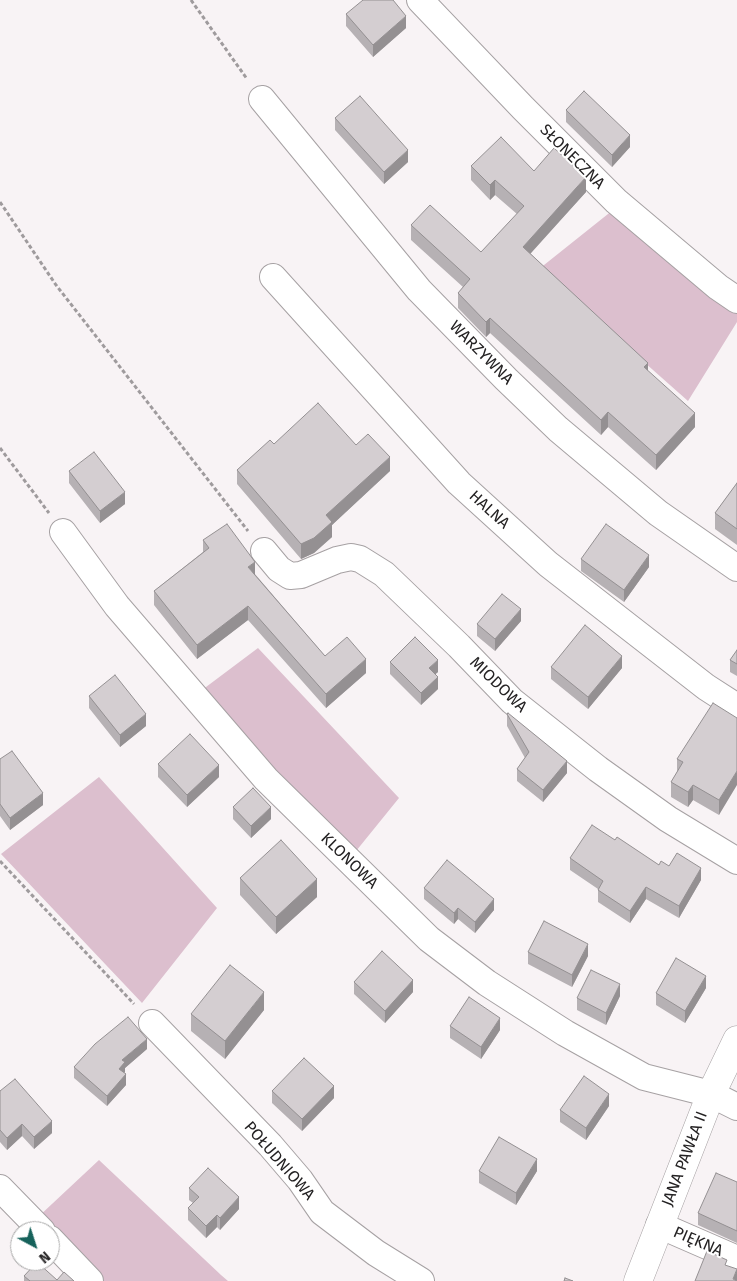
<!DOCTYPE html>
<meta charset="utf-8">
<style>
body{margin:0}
#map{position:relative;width:737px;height:1281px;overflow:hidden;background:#f8f3f5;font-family:"Fira Sans",sans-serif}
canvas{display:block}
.north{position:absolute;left:10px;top:1221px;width:50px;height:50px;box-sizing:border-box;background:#fff;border:1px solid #a7a7a7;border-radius:50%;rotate:140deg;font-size:14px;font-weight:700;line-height:20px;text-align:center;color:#242223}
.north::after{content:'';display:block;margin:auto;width:18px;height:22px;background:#16625b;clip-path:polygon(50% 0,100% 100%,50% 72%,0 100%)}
</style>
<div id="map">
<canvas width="737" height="1281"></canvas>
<div class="north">N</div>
</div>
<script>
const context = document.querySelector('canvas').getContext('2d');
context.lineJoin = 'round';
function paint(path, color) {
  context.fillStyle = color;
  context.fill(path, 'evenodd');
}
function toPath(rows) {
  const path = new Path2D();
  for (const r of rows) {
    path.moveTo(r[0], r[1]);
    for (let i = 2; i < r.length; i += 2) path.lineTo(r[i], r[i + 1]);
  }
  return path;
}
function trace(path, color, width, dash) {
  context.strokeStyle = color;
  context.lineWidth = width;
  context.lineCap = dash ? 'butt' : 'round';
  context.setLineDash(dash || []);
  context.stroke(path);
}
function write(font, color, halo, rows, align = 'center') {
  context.font = font + ' "Fira Sans",sans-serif';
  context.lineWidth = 4;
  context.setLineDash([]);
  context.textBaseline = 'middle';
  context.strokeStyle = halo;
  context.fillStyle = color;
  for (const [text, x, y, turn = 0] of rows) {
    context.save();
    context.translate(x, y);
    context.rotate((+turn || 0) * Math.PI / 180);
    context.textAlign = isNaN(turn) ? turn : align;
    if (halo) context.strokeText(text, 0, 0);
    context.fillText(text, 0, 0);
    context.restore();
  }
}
paint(toPath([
 [613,210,737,306,737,322,688,401,539,269],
 [258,648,399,798,352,856,198,693],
 [99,777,217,908,142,1003,1,854],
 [99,1160,221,1275,228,1281,99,1281,37,1218]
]), '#dcbfce');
const minor = toPath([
 [420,0,523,108,616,201,718,287,737,300],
 [262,99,419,290,506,379,558,429,658,513,737,568],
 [273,277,459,483,548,564,706,687,737,707],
 [63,532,117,606,266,779,429,939,487,983,565,1033,644,1077,711,1094,737,1107],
 [264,551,279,569,290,576,301,575,337,560,351,557,360,559,384,574,459,646,512,701,598,769,668,819,737,861],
 [152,1023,270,1145,300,1180,322,1212,376,1253,421,1281],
 [0,1188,42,1231],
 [659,1225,737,1259],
 [50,1239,90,1281]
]);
const tertiary = toPath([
 [638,1281,711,1094,737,1040]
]);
trace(minor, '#a6a1a3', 28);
trace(tertiary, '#a6a1a3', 29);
trace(toPath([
 [191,0,247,79],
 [0,202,56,285,248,531],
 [0,448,49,513],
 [0,861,134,1004]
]), '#9f9b9d', 3, [4, 2.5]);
trace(minor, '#fff', 26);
trace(tertiary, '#fff', 28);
paint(toPath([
 [346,14,406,28,373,57,346,26],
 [566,110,630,147,612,167,566,122],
 [335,118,408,162,384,184,335,130],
 [471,166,534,171,586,192,530,253,648,371,695,427,656,470,608,427,601,435,490,333,486,337,458,308,458,293,463,287,411,240,411,225,481,252,517,214,495,195,490,200,471,180],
 [274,444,356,445,390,471,332,525,332,537,314,553,301,559,237,484,237,470],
 [69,471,125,504,100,523,69,483],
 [737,483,737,545,715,529,715,513],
 [203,540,255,574,325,656,366,673,326,708,248,620,197,659,154,605,154,591,203,552],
 [581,559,649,567,624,602,581,571],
 [521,621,495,651,477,636,477,624],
 [737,650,737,676,730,672,730,660],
 [390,662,438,672,435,674,438,689,421,705,390,674],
 [551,667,622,668,588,709,551,679],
 [89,696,146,726,120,747,89,708],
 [507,714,567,773,543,802,517,781,517,769,525,758,507,726],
 [737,718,719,815,693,800,688,807,671,797,671,782,677,772,677,759],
 [0,759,43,805,10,830,0,816],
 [158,764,219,777,187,807,158,777],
 [233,807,271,819,251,838,233,819],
 [615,840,659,865,669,866,701,880,679,918,646,899,630,923,598,902,598,889,570,870,570,858],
 [240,878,317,897,276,934,240,895],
 [424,888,494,910,475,933,458,919,454,924,424,899],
 [528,952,588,956,572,987,528,964],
 [354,982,413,992,385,1023,354,994],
 [706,988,685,1023,656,1005,656,993],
 [620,996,606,1025,577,1010,577,998],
 [264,1010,225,1059,191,1031,191,1014],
 [450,1026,500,1030,481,1059,450,1038],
 [147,1049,125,1068,124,1073,126,1085,107,1106,74,1078,74,1067],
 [0,1091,52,1133,34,1149,22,1136,7,1150,0,1142],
 [272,1091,334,1098,302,1131,272,1103],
 [609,1106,586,1140,560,1122,560,1110],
 [479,1171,537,1171,516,1205,479,1183],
 [737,1182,737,1243,698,1225,698,1213],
 [189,1188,239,1209,220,1230,217,1227,206,1238,188,1220,188,1208,193,1203,189,1200],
 [24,1276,57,1280,74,1281,24,1281]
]), '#b6b1b4');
paint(toPath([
 [406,16,406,28,373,57,373,45],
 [630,135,630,147,612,167,612,155],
 [408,150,408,162,384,184,384,172],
 [586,177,586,192,523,262,523,247],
 [495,180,495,195,490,200,490,185],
 [490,318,490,333,486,337,486,322],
 [648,363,648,378,644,367],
 [608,412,608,427,601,435,601,420],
 [695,413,695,427,656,470,656,455],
 [390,457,390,471,332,525,332,537,314,553,301,559,301,544,326,515],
 [125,492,125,504,100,523,100,511],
 [649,555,649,567,624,602,624,590],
 [255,562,255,576,248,567],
 [248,606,248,620,197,659,197,645],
 [521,609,521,621,495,651,495,639],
 [622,656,622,668,588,709,588,697],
 [366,659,366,673,326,708,326,694],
 [438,660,438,672,429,680,429,668],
 [438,677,438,689,421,705,421,693],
 [146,714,146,726,120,747,120,735],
 [567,761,567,773,543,802,543,790],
 [219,765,219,777,187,807,187,795],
 [737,771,737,785,719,815,719,800],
 [693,785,693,800,688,807,688,792],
 [43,793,43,805,10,830,10,818],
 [271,807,271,819,251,838,251,826],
 [701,868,701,880,679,918,679,906],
 [317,879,317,897,276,934,276,917],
 [646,887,646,899,630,923,630,911],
 [494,899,494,910,475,933,475,922],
 [458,908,458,919,454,924,454,913],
 [588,944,588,956,572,987,572,975],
 [706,976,706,988,685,1023,685,1011],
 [413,980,413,992,385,1023,385,1011],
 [620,984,620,996,606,1025,606,1013],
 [264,992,264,1010,225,1059,225,1041],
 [500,1018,500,1030,481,1059,481,1047],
 [147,1039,147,1049,125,1068,125,1072,119,1079,119,1069,122,1060],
 [126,1074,126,1085,107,1106,107,1096],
 [334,1086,334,1098,302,1131,302,1119],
 [609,1094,609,1106,586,1140,586,1128],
 [52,1121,52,1133,34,1149,34,1137],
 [22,1124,22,1136,7,1150,7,1138],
 [537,1159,537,1171,516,1205,516,1193],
 [239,1197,239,1209,220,1230,220,1218],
 [217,1215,217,1227,206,1238,206,1226],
 [737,1269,737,1281,733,1279]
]), '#949092');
const building = toPath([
 [363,0,393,0,406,16,373,45,346,14,363,0],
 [584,91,630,135,612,155,566,110,584,91],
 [360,96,408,150,384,172,335,118,360,96],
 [501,137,534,171,554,148,586,177,523,247,648,363,644,367,695,413,656,455,608,412,601,420,490,318,486,322,458,293,470,279,411,225,430,205,481,252,524,206,495,180,490,185,471,166,501,137],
 [318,403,356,445,368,434,390,457,326,515,332,522,314,538,301,544,237,470,270,440,274,444,318,403],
 [94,452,125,492,100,511,69,471,94,452],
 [737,483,737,529,715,513,737,483],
 [227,524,255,562,248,567,325,656,347,637,366,659,326,694,248,606,197,645,154,591,209,548,203,540,227,524],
 [606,524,649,555,624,590,581,559,606,524],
 [502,594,521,609,495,639,477,624,502,594],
 [585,625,622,656,588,697,551,667,585,625],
 [415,637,438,660,429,668,438,677,421,693,390,662,415,637],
 [737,650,737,664,730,660,737,650],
 [115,675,146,714,120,735,89,696,115,675],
 [713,703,737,718,737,771,719,800,693,785,688,792,671,782,683,762,677,759,713,703],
 [508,713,567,761,543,790,517,769,529,752,507,714,508,713],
 [190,734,219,765,187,795,158,764,190,734],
 [12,751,43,793,10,818,0,804,0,759,12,751],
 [253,788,271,807,251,826,233,807,253,788],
 [592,825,615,840,617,837,659,865,661,861,669,866,677,853,701,868,679,906,646,887,630,911,598,890,603,881,570,858,592,825],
 [281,840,317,879,276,917,240,878,281,840],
 [447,860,494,899,475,922,458,908,454,913,424,888,447,860],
 [544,921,588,944,572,975,528,952,544,921],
 [382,951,413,980,385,1011,354,982,382,951],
 [676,958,706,976,685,1011,656,993,676,958],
 [230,965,264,992,225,1041,191,1014,230,965],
 [591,970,620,984,606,1013,577,998,591,970],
 [469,997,500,1018,481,1047,450,1026,469,997],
 [128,1017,147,1039,122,1060,125,1062,119,1069,126,1074,107,1096,74,1067,95,1044,128,1017],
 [304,1058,334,1086,302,1119,272,1091,304,1058],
 [584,1076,609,1094,586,1128,560,1110,584,1076],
 [15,1079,52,1121,34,1137,22,1124,7,1138,0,1130,0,1091,15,1079],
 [499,1137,537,1159,516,1193,479,1171,499,1137],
 [208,1168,239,1197,220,1218,217,1215,206,1226,188,1208,199,1197,189,1188,208,1168],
 [716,1173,737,1182,737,1231,698,1213,716,1173],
 [707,1251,727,1260,725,1265,737,1269,733,1279,737,1281,695,1281,707,1251],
 [37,1262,57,1280,64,1272,74,1281,30,1281,24,1276,37,1262],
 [565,1278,573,1281,564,1281,565,1278]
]);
paint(building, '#d4ced1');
trace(building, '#949092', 1);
write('16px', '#242223', '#fff', [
 ["SŁONECZNA",572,157,45],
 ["WARZYWNA",481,353,45],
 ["HALNA",489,510,42],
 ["MIODOWA",498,685,44],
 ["KLONOWA",349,861,44],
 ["JANA PAWŁA II",685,1159,-69],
 ["POŁUDNIOWA",279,1161,49],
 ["PIĘKNA",698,1242,23]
]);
</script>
